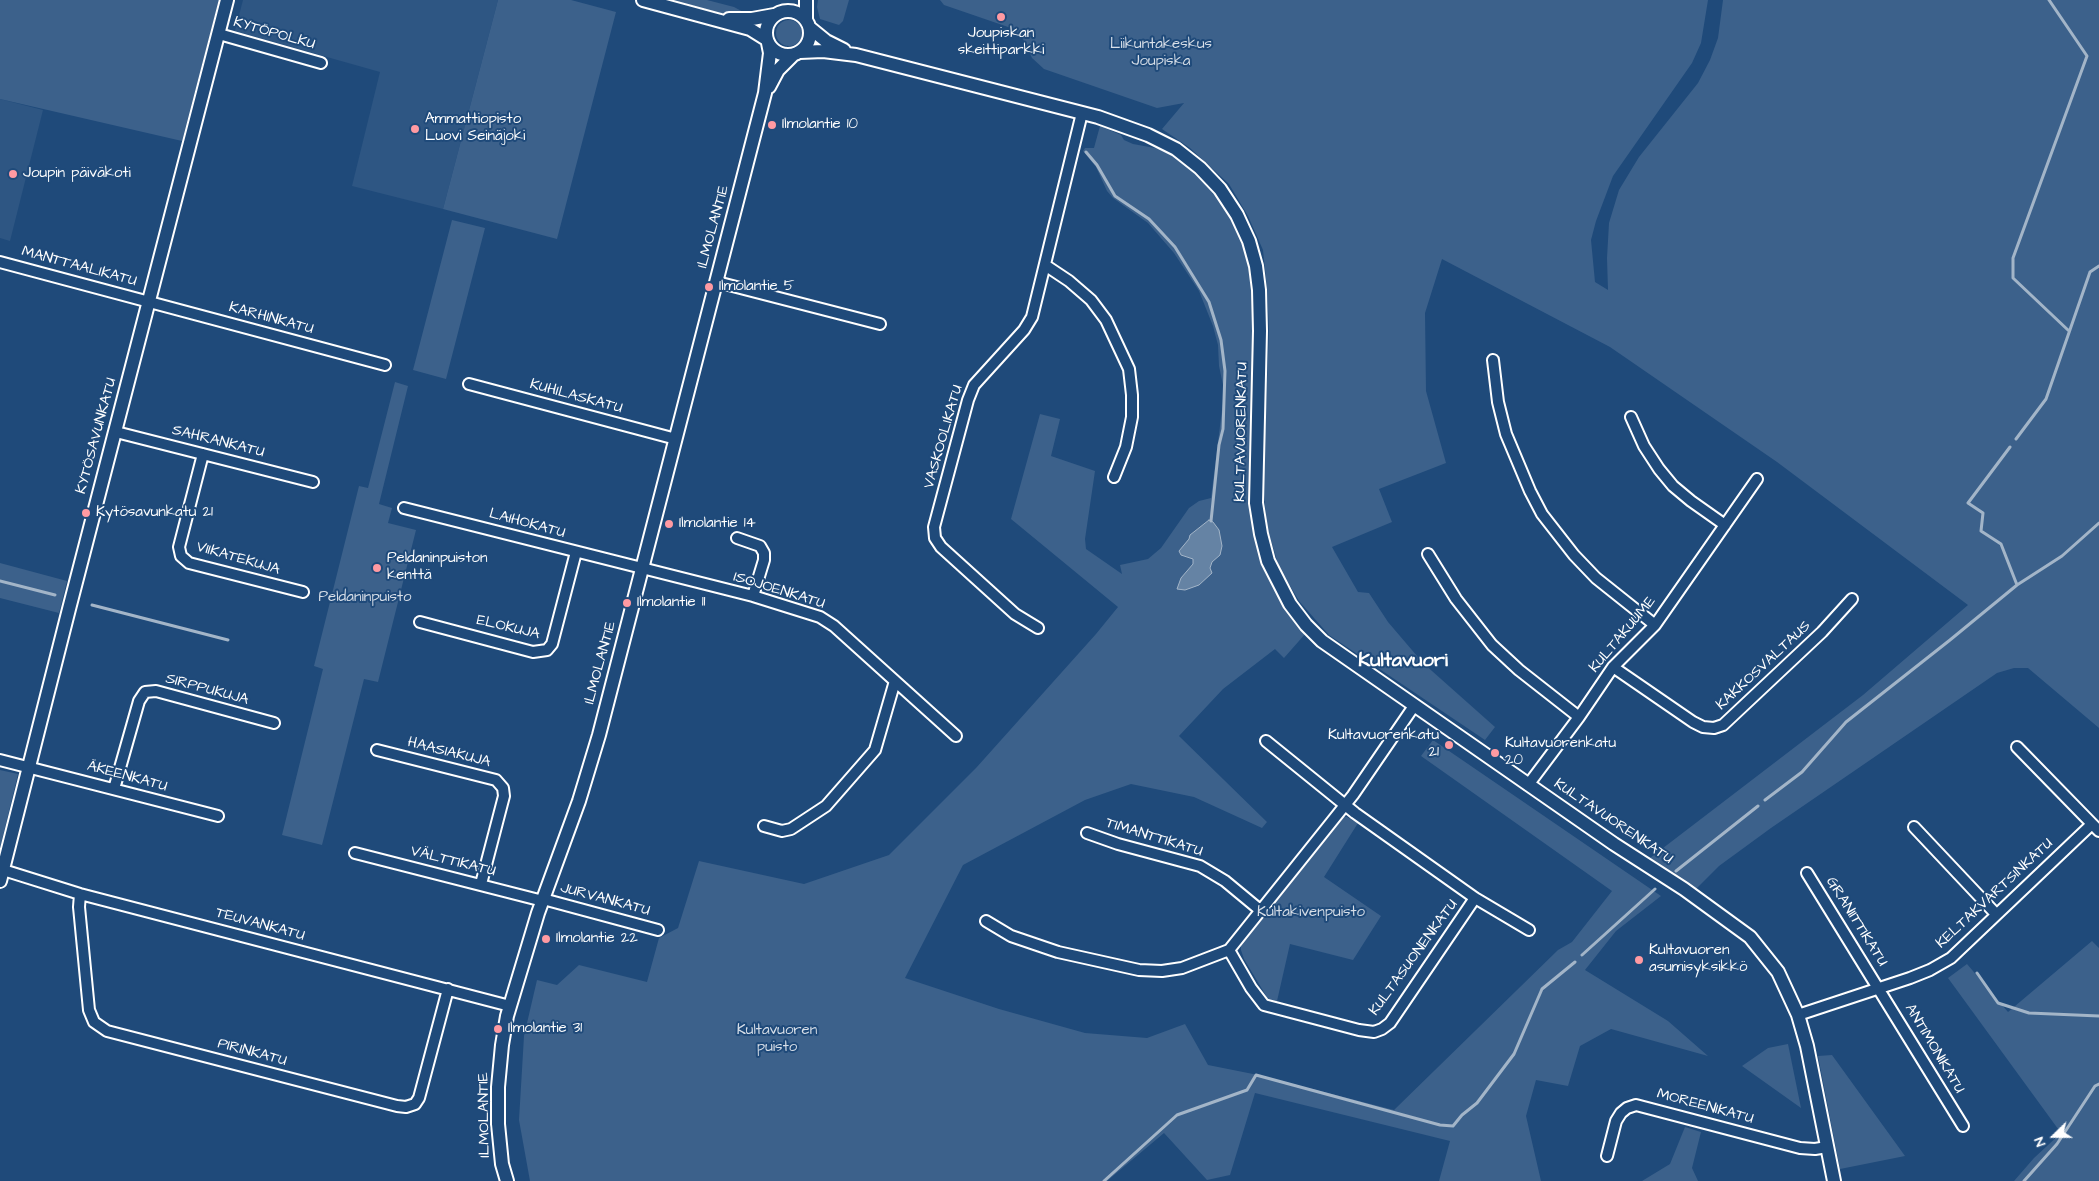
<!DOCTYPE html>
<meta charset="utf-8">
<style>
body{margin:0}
#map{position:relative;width:2099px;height:1181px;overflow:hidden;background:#1f4a7a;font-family:"Architects Daughter",sans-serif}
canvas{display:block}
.north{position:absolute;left:2029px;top:1111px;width:50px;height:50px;-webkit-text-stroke:4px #1f4a7a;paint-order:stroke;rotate:248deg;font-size:14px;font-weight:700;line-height:20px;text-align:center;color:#fff}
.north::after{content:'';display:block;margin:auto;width:18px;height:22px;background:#fff;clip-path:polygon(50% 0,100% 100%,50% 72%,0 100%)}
</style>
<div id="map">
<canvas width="2099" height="1181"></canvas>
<div class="north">N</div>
</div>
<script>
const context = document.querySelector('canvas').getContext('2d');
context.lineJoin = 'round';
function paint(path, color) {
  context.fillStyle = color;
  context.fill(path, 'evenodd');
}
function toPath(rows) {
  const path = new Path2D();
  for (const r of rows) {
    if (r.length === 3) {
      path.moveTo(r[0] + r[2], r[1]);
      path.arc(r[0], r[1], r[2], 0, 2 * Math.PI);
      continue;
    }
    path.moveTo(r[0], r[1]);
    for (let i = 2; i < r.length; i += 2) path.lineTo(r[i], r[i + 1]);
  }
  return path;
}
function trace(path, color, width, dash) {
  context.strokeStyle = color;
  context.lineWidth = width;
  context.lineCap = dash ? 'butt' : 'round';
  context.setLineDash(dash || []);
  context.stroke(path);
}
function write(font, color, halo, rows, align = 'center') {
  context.font = font + ' "Architects Daughter",sans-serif';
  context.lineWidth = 4;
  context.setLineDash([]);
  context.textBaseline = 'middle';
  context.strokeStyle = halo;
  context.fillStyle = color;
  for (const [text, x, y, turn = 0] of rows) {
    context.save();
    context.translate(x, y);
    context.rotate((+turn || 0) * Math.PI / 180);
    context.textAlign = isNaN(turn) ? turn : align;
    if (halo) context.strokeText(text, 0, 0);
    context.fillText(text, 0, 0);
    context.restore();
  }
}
paint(toPath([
 [243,0,498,0,443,209,352,186,380,72,235,31],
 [0,99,43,110,10,241,0,238]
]), '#2e5683');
paint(toPath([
 [0,0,219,0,182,141,0,99],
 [498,0,571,0,616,12,557,239,443,209],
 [667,0,707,0,734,7,747,14,721,13],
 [818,0,849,0,843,21,839,25,820,19,817,7],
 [940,0,1708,0,1701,43,1692,63,1613,176,1596,221,1591,240,1595,282,1608,290,1607,258,1609,223,1619,190,1639,157,1698,83,1710,60,1718,38,1723,0,2099,0,2099,728,2028,668,2014,668,1997,673,1771,828,1719,866,1696,889,1650,858,1863,695,1968,605,1777,462,1610,347,1442,259,1425,313,1426,391,1446,463,1379,489,1392,522,1332,547,1358,592,1369,593,1388,622,1423,663,1495,727,1485,740,1329,635,1299,601,1279,567,1267,527,1263,485,1269,330,1267,289,1263,250,1248,216,1229,184,1190,148,1162,129,1184,103,1157,108,1044,69,1032,58,1022,37,1011,28,944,5],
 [789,33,13],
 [1100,126,1121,135,1124,140,1133,144,1166,150,1197,172,1222,201,1234,221,1250,264,1255,306,1249,493,1253,530,1259,555,1273,588,1290,615,1306,633,1284,658,1275,649,1223,689,1179,736,1267,822,1262,828,1194,797,1131,784,1085,800,963,865,905,978,999,1009,1085,1033,1147,1038,1185,1024,1208,1065,1258,1075,1394,1110,1558,950,1572,942,1612,891,1421,756,1433,740,1661,896,1616,931,1585,970,1668,1021,1708,1056,1611,1029,1580,1046,1568,1086,1536,1080,1526,1116,1541,1181,1439,1181,1450,1141,1255,1093,1230,1175,1207,1180,1164,1133,1107,1181,530,1181,519,1120,524,1036,537,980,557,985,579,965,647,982,659,938,678,928,699,861,804,884,889,855,976,768,1096,634,1118,607,1011,519,1040,414,1060,419,1051,456,1095,471,1085,539,1086,549,1122,574,1120,565,1148,559,1161,548,1189,508,1199,501,1211,498,1223,402,1223,385,1219,366,1218,345,1213,326,1199,291,1174,253,1148,223,1113,198,1107,191,1096,167,1083,151,1085,148,1094,148],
 [452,220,485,228,446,379,413,370],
 [395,382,408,386,379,504,392,508,388,523,416,530,378,682,364,679,322,845,282,835,323,669,314,666,359,486,368,488],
 [0,563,67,581,59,613,0,598],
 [0,770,18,774,0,848],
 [1343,817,1347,817,1358,823,1324,877,1381,916,1353,960,1290,944,1277,1001,1268,999,1244,959,1241,950,1241,944],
 [2092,941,2099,948,2099,1181,2014,1181,2034,1158,2061,1133,1948,978,1967,964,2008,1012],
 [1788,1044,1801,1108,1742,1066,1768,1048],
 [1832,1055,1905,1156,1840,1169,1818,1056],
 [1685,1127,1701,1132,1692,1168,1698,1181,1642,1181,1670,1164]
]), '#3c618b');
const water = toPath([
 [1209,520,1213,522,1219,530,1222,546,1220,555,1212,562,1210,568,1212,573,1199,585,1185,590,1177,589,1181,578,1193,564,1193,559,1181,555,1179,551,1189,539,1190,535,1209,520]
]);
paint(water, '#6583a4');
trace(water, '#a3b5c8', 1);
trace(toPath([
 [2049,0,2087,56,2013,258,2013,278,2069,331],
 [1086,152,1097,165,1115,196,1149,219,1175,247,1209,302,1221,340,1225,371,1223,429,1219,445,1211,521],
 [2016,439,2046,399,2090,272,2099,266],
 [2010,447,1968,503,1983,513,1981,531,2001,544,2017,585],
 [0,581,55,595],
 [92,605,228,640],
 [1765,800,1802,772,1846,722,1950,640,2017,585,2062,556,2099,523],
 [1676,871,1758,806],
 [1582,955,1655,889],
 [1977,973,1998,1003,2029,1013,2099,1016],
 [1104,1181,1177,1115,1247,1090,1256,1075,1440,1125,1453,1126,1462,1115,1477,1103,1514,1054,1542,989,1575,962],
 [2024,1181,2057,1144,2095,1086,2099,1084]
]), '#a3b5c8', 3);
const minor = toPath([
 [219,34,321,63],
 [0,262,385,365],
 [1045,265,1069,281,1091,300,1106,320,1129,369,1132,395,1132,417,1126,447,1114,477],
 [717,282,880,324],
 [1493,360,1498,402,1506,434,1530,491,1542,514,1574,555,1596,578,1655,625],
 [469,384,676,439],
 [1631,417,1644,446,1659,469,1673,486,1691,501,1725,525],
 [116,432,313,482],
 [203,454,179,547,181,556,189,563,303,592],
 [404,508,753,596,820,617,834,626,956,736],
 [737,538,760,546,764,553,764,560,753,596],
 [1428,554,1456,599,1492,645,1519,670,1579,717],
 [420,622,533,652,547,650,552,644,576,552],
 [1038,628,1015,614,941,547,935,538,934,527,968,400,974,385,1024,330,1032,317,1082,113],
 [1613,667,1693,722,1703,727,1714,728,1723,725,1822,632,1852,599],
 [1266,741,1355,813,1475,898,1529,930],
 [2017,747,2099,831],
 [377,750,496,780,503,788,504,796,481,884],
 [0,760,218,816],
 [1528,785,1579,717,1613,667,1655,625,1757,479],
 [114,789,139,701,145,692,156,691,274,723],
 [764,826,782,831,791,829,826,806,875,750,895,681],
 [1914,827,1996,914],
 [1087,833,1118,844,1200,866,1225,881,1260,910],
 [355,853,543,901],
 [0,869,80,894,510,1006],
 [1807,873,1963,1126],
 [80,894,79,907,89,1010,94,1022,107,1031,397,1106,406,1107,415,1104,419,1098,448,989],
 [543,899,658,930],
 [986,921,1011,936,1058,952,1139,970,1162,971,1182,968,1229,950,1353,795,1414,706],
 [1229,950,1251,988,1264,1005,1359,1030,1374,1032,1382,1029,1390,1023,1475,898],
 [1798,1015,1910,978,1930,970,1951,958,2092,824],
 [1607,1156,1616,1121,1621,1113,1627,1108,1636,1105,1800,1148,1815,1149,1827,1147]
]);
const tertiary = toPath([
 [643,0,750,29,766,39],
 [806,0,806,20],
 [788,33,22],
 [729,19,752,19,774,15],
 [810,28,826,41,844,50],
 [800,52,823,51,856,55,1098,117,1148,135,1176,149,1200,168,1220,189,1237,215,1249,241,1256,266,1259,290,1260,331,1256,503,1261,534,1268,561,1290,604,1306,625,1322,641,1614,844,1684,889,1750,937,1778,972,1798,1015,1807,1046,1834,1181],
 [769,87,778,70,793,55],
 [0,881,69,609,227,0],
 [507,1181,502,1164,498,1124,498,1087,502,1045,507,1016,538,913,579,801,599,735,765,93,770,53,768,43]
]);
trace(minor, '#fff', 14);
trace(tertiary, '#fff', 16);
trace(minor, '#1f4a7a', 10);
trace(tertiary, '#1f4a7a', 12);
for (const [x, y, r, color] of [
 [1001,17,5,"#ff9aa2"],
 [772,125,5,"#ff9aa2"],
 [415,129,5,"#ff9aa2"],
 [13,174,5,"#ff9aa2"],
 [709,287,5,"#ff9aa2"],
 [86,513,5,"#ff9aa2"],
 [669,524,5,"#ff9aa2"],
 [377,568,5,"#ff9aa2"],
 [627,603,5,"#ff9aa2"],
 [1449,745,5,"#ff9aa2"],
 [1495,753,5,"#ff9aa2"],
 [546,939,5,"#ff9aa2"],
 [1639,960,5,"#ff9aa2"],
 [498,1029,5,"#ff9aa2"]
]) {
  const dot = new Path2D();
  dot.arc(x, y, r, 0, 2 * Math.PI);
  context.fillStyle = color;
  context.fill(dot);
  trace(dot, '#1f4a7a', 2);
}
write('15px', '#fff', '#1f4a7a', [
 ["KYTÖPOLKU",274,34,16],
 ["ILMOLANTIE",714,227,-75],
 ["MANTTAALIKATU",79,267,15],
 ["KARHINKATU",271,319,15],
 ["KUHILASKATU",576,397,15],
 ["KULTAVUORENKATU",1242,432,-89],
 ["KYTÖSAVUNKATU",97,436,-75],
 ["VASKOOLIKATU",944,437,-74],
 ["SAHRANKATU",218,442,14],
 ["LAIHOKATU",527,524,15],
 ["VIIKATEKUJA",238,559,16],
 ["ISOJOENKATU",779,591,17],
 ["ELOKUJA",508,628,13],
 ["KULTAKUUME",1623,635,-50],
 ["ILMOLANTIE",601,663,-75],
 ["KAKKOSVALTAUS",1764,666,-43],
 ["SIRPPUKUJA",207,690,15],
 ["HAASIAKUJA",449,753,14],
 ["ÄKEENKATU",127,777,15],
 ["KULTAVUORENKATU",1613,822,34],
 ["TIMANTTIKATU",1154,838,17],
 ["VÄLTTIKATU",453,862,14],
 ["KELTAKVARTSINKATU",1995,894,-43],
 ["JURVANKATU",605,900,15],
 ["GRANIITTIKATU",1856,922,58],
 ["TEUVANKATU",260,925,15],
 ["KULTASUONENKATU",1414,958,-54],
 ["ANTIMONIKATU",1934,1049,59],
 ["PIRINKATU",252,1053,15],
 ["MOREENIKATU",1705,1107,15],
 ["ILMOLANTIE",485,1115,-91]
]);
write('15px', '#fff', '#1f4a7a', [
 ["Joupiskan",1001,34,"center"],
 ["skeittiparkki",1001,51,"center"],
 ["Ammattiopisto",425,120],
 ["Luovi Seinäjoki",425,137],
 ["Ilmolantie 10",782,125],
 ["Joupin päiväkoti",23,174],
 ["Ilmolantie 5",719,287],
 ["Kytösavunkatu 21",96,513],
 ["Ilmolantie 14",679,524],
 ["Peldaninpuiston",387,559],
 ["kenttä",387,576],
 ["Ilmolantie 11",637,603],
 ["Kultavuorenkatu",1439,736,"right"],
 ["21",1439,753,"right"],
 ["Kultavuorenkatu",1505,744],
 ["20",1505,761],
 ["Ilmolantie 22",556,939],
 ["Kultavuoren",1649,951],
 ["asumisyksikkö",1649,968],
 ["Ilmolantie 31",508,1029]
], 'left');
write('15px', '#d8dfe8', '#1f4a7a', [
 ["Liikuntakeskus",1161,45],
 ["Joupiska",1161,62],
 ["Peldaninpuisto",365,598],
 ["Kultakivenpuisto",1311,913],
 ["Kultavuoren",777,1031],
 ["puisto",777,1048]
]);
write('bold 20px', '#fff', '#1f4a7a', [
 ["Kultavuori",1403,662]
]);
</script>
